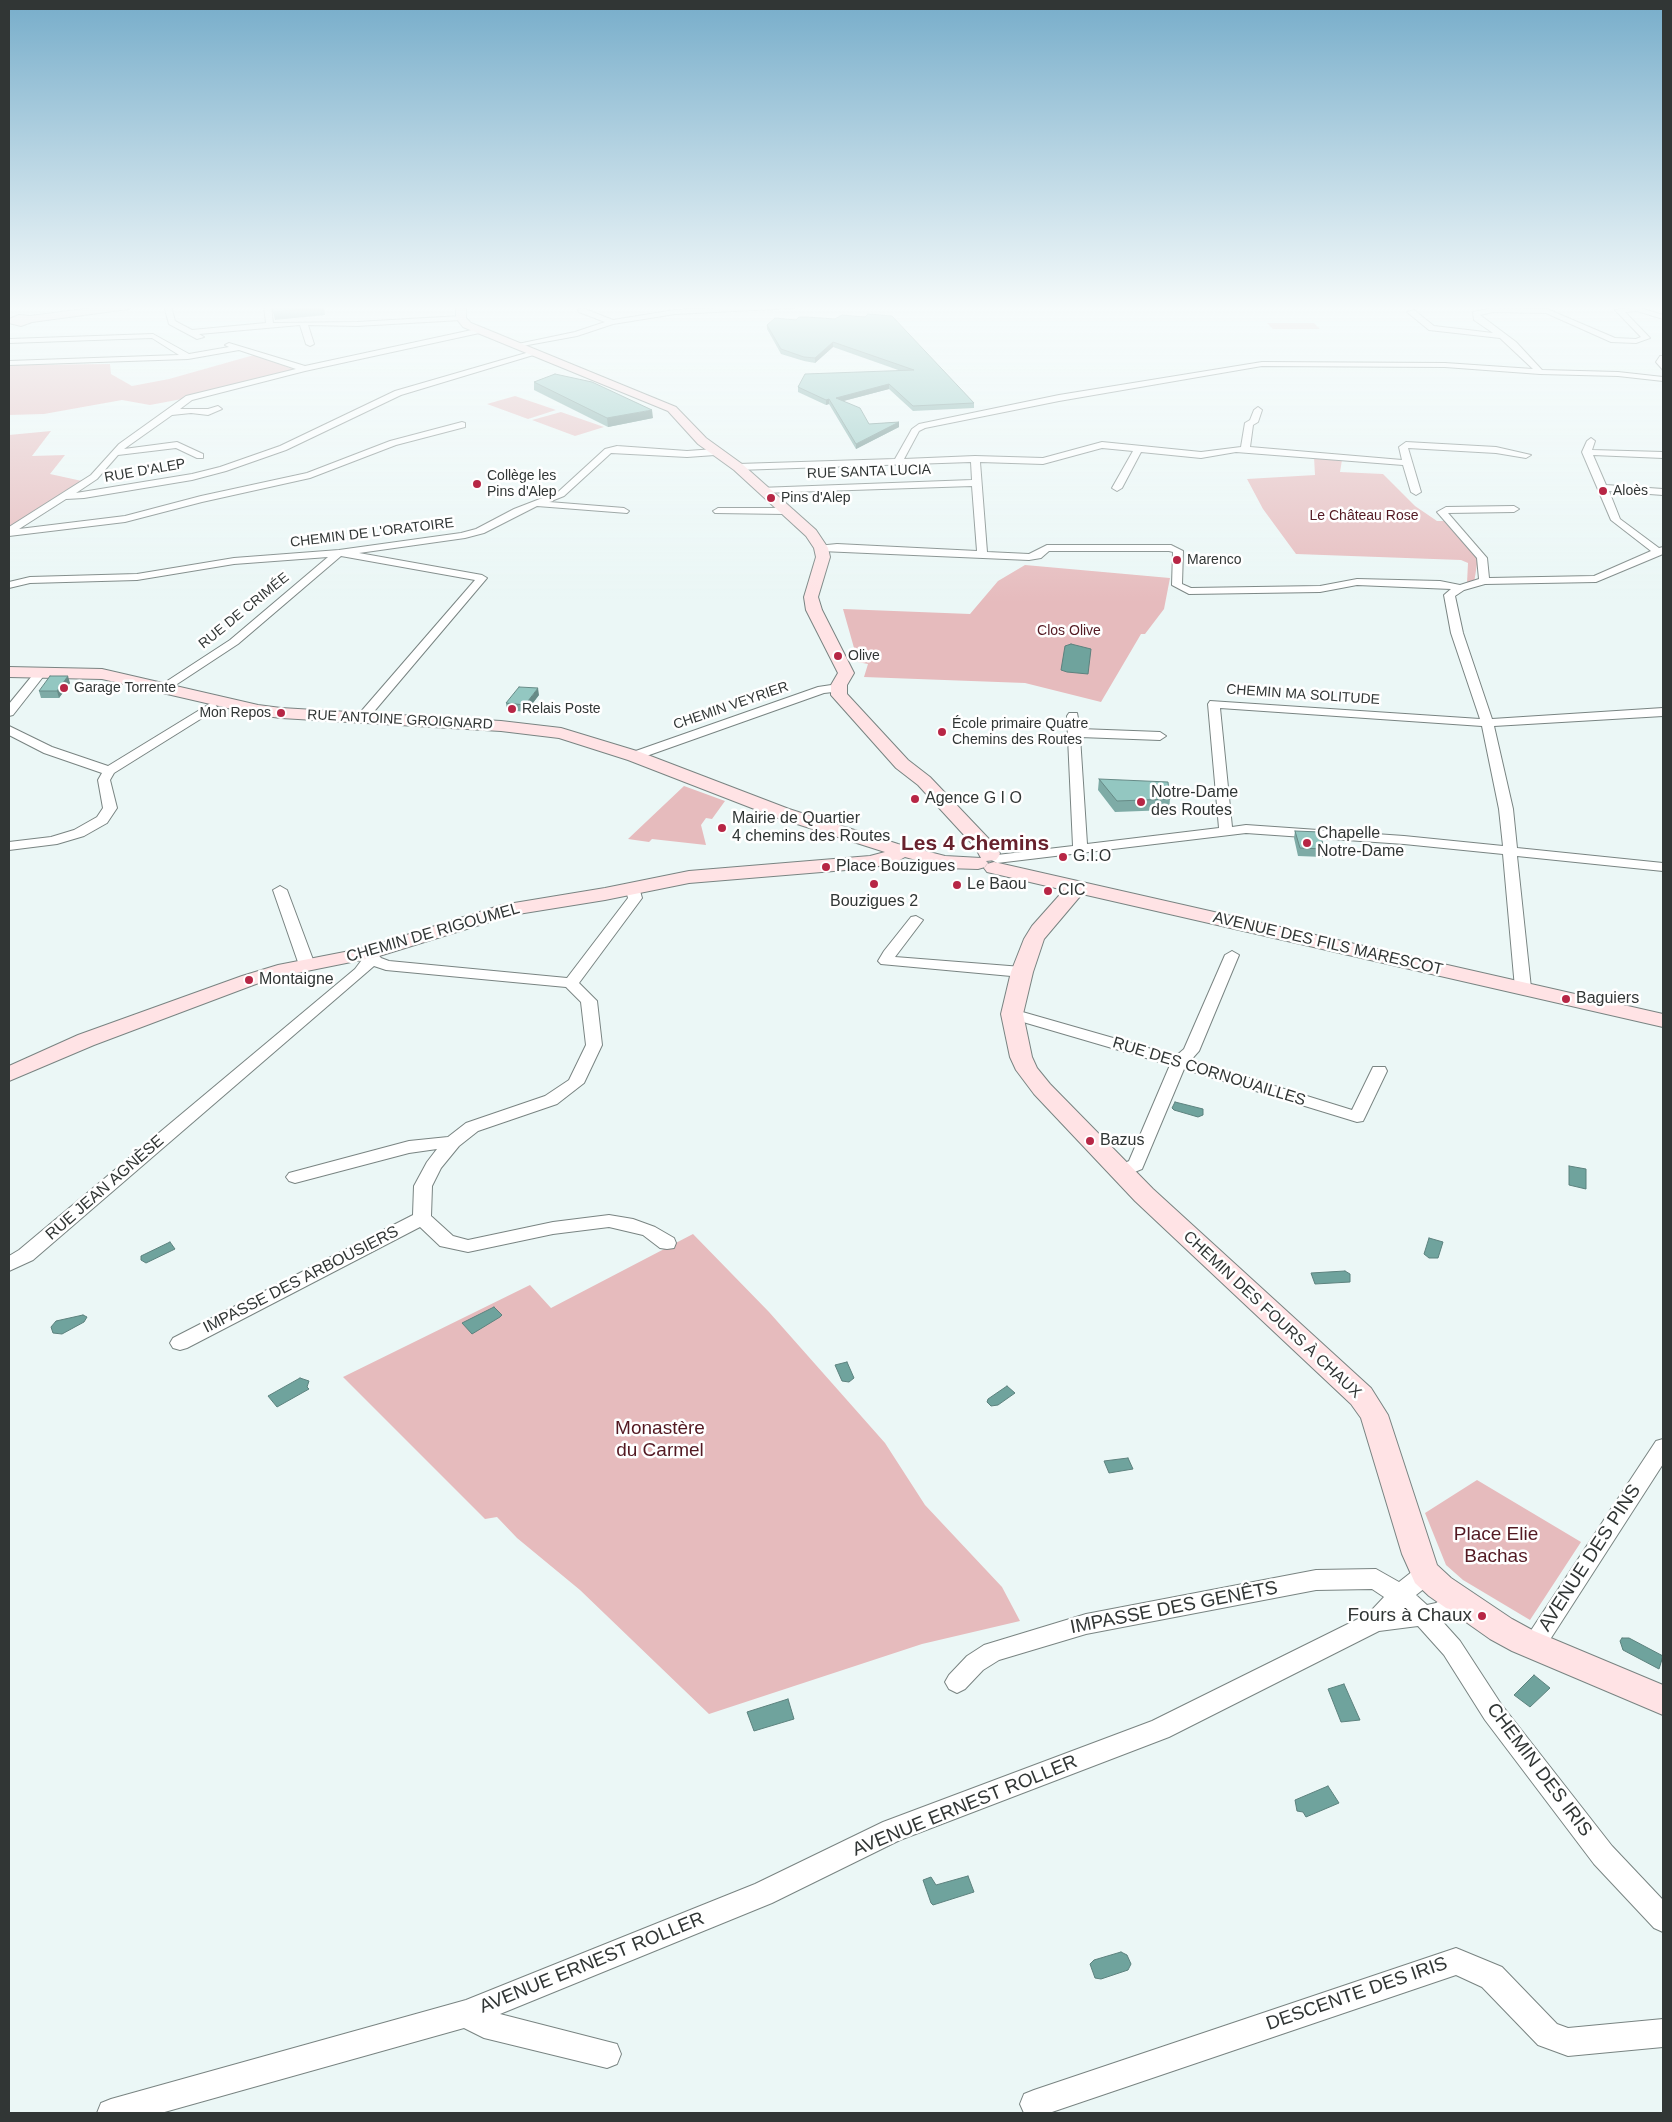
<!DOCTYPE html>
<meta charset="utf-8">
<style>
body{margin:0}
#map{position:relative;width:1672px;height:2122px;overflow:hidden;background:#ebf7f6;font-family:Arial,sans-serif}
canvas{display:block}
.frame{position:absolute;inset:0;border:10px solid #313635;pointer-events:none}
</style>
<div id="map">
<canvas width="1672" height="2122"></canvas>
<div class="frame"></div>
</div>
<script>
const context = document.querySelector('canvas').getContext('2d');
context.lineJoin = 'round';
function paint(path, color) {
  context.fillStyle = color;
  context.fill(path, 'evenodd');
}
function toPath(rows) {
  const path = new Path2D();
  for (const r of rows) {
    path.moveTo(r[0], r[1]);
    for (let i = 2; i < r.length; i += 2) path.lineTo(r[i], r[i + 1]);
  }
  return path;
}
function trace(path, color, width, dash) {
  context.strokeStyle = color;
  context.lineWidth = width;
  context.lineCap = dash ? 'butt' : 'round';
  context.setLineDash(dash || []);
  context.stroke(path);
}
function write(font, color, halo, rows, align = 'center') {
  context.font = font + ' Arial,sans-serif';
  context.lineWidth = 5;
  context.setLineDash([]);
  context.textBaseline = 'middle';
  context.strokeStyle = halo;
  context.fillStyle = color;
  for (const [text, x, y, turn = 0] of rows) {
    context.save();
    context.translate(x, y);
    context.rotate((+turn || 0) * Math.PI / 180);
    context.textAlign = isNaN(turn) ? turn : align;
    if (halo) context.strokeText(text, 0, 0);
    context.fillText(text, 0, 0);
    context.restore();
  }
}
paint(toPath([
 [1267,323,1314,323,1320,329,1273,329],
 [254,355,296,370,182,399,150,405,122,400,44,414,9,415,9,365,110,364,111,374,132,386,169,379],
 [515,396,556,410,528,419,487,404],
 [561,412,604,427,575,436,532,420],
 [51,431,32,456,65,455,50,474,82,481,9,527,9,435],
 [1314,457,1342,460,1340,472,1383,474,1415,506,1437,521,1446,521,1478,558,1474,583,1467,583,1468,563,1461,560,1296,554,1263,509,1247,479,1315,475],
 [1025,565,1170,578,1164,609,1145,634,1141,634,1101,702,1025,683,864,677,868,664,858,662,843,609,970,614,998,581],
 [684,786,725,801,712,819,706,818,701,825,706,845,652,839,649,842,628,839],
 [693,1234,769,1312,885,1443,925,1505,1002,1587,1020,1621,922,1644,709,1714,580,1590,517,1538,497,1517,485,1519,343,1377,530,1285,551,1308],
 [1477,1480,1581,1542,1530,1620,1463,1580,1446,1565,1425,1513]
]), '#e6bbbd');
const water = toPath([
 [1071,644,1091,649,1088,674,1067,672,1061,670,1065,646,1071,644],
 [1175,1102,1203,1109,1203,1115,1198,1117,1174,1110,1172,1108,1175,1102],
 [1569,1166,1586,1169,1586,1189,1569,1185,1569,1166],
 [1429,1238,1443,1242,1438,1258,1429,1258,1424,1254,1429,1238],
 [170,1242,175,1249,146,1263,141,1260,141,1256,170,1242],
 [1345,1271,1350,1274,1350,1282,1315,1284,1311,1273,1345,1271],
 [494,1307,502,1315,500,1317,472,1334,462,1323,494,1307],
 [83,1315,87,1317,84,1322,62,1334,53,1333,51,1327,56,1321,83,1315],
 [847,1362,854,1378,849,1382,842,1381,835,1365,847,1362],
 [300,1378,309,1381,307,1387,309,1389,277,1407,268,1396,300,1378],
 [1007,1386,1015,1393,998,1405,991,1406,987,1402,988,1399,1007,1386],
 [1128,1458,1133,1469,1109,1473,1104,1461,1128,1458],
 [1622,1638,1629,1638,1663,1656,1659,1669,1623,1650,1620,1641,1622,1638],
 [1534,1675,1550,1688,1530,1707,1514,1695,1534,1675],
 [1344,1684,1360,1720,1341,1722,1328,1689,1344,1684],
 [788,1699,794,1719,754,1731,747,1712,788,1699],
 [1328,1786,1339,1803,1306,1817,1303,1812,1297,1811,1295,1800,1328,1786],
 [968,1876,974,1892,933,1905,931,1903,923,1880,931,1877,936,1885,968,1876],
 [1121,1952,1127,1955,1131,1964,1128,1970,1101,1979,1095,1978,1090,1964,1094,1960,1121,1952]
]);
paint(water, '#6fa39d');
trace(water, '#5c827e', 1);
const street = toPath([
 [164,306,171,306,175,321,192,330,266,323,264,306,271,306,273,323,357,322,461,316,465,318,461,320,357,326,308,325,314,344,310,346,306,344,300,325,199,334,204,337,197,339,169,324,164,306],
 [758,306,797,306,793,308,675,314,613,324,577,336,517,347,513,345,575,332,605,322,579,312,578,310,582,308,613,320,675,310,758,306],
 [1637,307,1663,315,1663,319,1637,311,1625,312,1650,338,1636,343,1611,342,1546,313,1493,312,1480,315,1516,342,1542,370,1618,372,1663,377,1663,381,1618,376,1540,374,1445,367,1262,366,1059,401,925,428,919,431,904,459,975,456,1043,458,1102,442,1201,452,1241,447,1245,423,1250,420,1254,410,1258,407,1262,410,1258,422,1253,425,1250,447,1402,460,1399,447,1406,442,1496,447,1531,455,1526,458,1496,453,1408,448,1421,492,1416,495,1411,492,1403,465,1236,452,1201,458,1141,452,1122,488,1117,491,1112,488,1133,451,1102,448,1043,464,980,462,987,552,1029,554,1047,545,1171,545,1183,551,1182,584,1191,588,1320,586,1357,579,1440,581,1460,585,1479,579,1477,558,1437,512,1446,507,1514,506,1519,509,1514,512,1448,513,1487,558,1489,578,1594,576,1651,551,1611,520,1582,452,1587,441,1591,438,1595,441,1592,450,1663,452,1663,458,1593,455,1606,485,1663,489,1663,495,1609,491,1620,519,1659,548,1663,547,1663,554,1596,582,1485,584,1464,590,1455,596,1463,633,1492,719,1663,708,1663,716,1494,726,1513,809,1517,848,1663,863,1663,871,1517,856,1531,988,1523,993,1515,988,1503,854,1404,844,1246,833,997,863,990,859,997,855,1073,846,1067,716,1069,713,1077,713,1080,729,1160,732,1166,736,1160,740,1080,737,1087,844,1219,828,1208,704,1210,701,1480,719,1451,633,1444,595,1451,589,1357,585,1320,592,1189,594,1172,585,1173,552,1169,551,1049,551,1041,558,1029,560,821,551,817,550,817,546,837,544,977,551,972,486,762,493,759,492,759,488,972,480,971,462,738,470,733,467,738,464,895,459,912,429,919,424,1059,395,1262,362,1445,363,1533,369,1500,338,1429,330,1407,312,1414,310,1434,326,1493,333,1474,320,1473,312,1493,308,1547,309,1615,338,1636,339,1641,337,1615,310,1637,307],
 [1220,708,1482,726,1499,809,1503,846,1404,836,1246,825,1232,827,1220,708],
 [481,328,484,328,484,332,305,371,192,400,180,409,208,409,218,406,222,409,208,415,191,413,172,415,124,449,177,442,203,454,203,458,197,458,176,448,118,455,97,479,76,493,192,474,220,467,280,446,395,391,533,351,540,353,401,395,286,450,226,471,192,480,84,498,66,499,19,529,125,516,201,496,307,473,390,441,462,422,465,423,465,427,396,445,310,478,202,502,125,522,9,536,9,527,91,475,119,444,186,396,296,369,239,350,188,359,9,365,9,361,179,355,152,338,9,343,9,339,153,334,189,354,229,347,225,345,229,343,305,366,481,328],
 [1660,356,1663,356,1663,370,1656,362,1660,356],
 [617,446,687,451,715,449,720,452,715,455,687,457,611,453,564,496,549,502,624,508,629,511,627,513,537,506,484,533,465,538,359,553,482,575,487,578,366,721,362,722,356,718,358,715,475,580,341,556,238,644,165,692,159,688,161,685,230,640,328,557,234,564,137,580,30,583,9,588,9,582,30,577,137,574,234,558,339,550,461,533,476,529,514,509,558,492,605,449,617,446],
 [718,508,785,508,790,511,785,514,715,513,713,511,718,508],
 [40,670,46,673,13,715,9,716,9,704,36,671,40,670],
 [838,684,842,685,842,691,824,693,638,759,634,760,628,756,630,753,818,687,838,684],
 [211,703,215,704,217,707,215,710,114,773,110,780,117,808,107,823,84,836,57,844,9,850,9,842,51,837,74,830,97,817,103,808,98,780,102,773,44,753,9,735,9,726,52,747,108,766,211,703],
 [632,883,639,887,642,898,579,983,597,1001,602,1045,584,1083,557,1104,478,1131,459,1146,441,1168,432,1186,431,1216,453,1236,468,1240,553,1222,609,1215,633,1219,655,1227,674,1238,676,1243,674,1248,667,1249,660,1248,643,1235,609,1227,553,1234,468,1252,440,1246,420,1227,187,1348,180,1350,173,1348,170,1343,173,1338,413,1215,414,1186,427,1162,437,1149,409,1153,295,1183,289,1181,286,1177,289,1173,409,1141,448,1137,466,1123,545,1096,569,1080,586,1045,581,1002,566,987,386,970,374,966,33,1260,9,1271,9,1256,19,1250,355,969,361,961,364,950,374,950,381,958,389,961,567,978,628,898,625,887,632,883],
 [280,886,287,890,315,965,312,968,307,970,299,965,273,890,280,886],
 [916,916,923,920,895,957,1022,967,1030,972,1022,977,881,964,878,961,884,951,911,917,916,916],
 [1232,951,1239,955,1199,1051,1191,1060,1352,1110,1373,1067,1385,1067,1387,1071,1365,1117,1363,1121,1357,1122,1184,1069,1142,1169,1120,1178,1114,1176,1111,1172,1114,1168,1129,1161,1170,1065,1006,1017,1004,1014,1012,1009,1176,1056,1184,1049,1225,955,1232,951],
 [1663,1439,1663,1464,1542,1652,1534,1655,1526,1652,1522,1645,1526,1638,1656,1441,1663,1439],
 [1426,1565,1434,1567,1437,1574,1434,1581,1416,1595,1427,1605,1436,1603,1457,1590,1465,1593,1468,1600,1465,1607,1442,1621,1460,1641,1501,1704,1612,1846,1663,1900,1663,1932,1654,1928,1594,1864,1485,1720,1444,1655,1418,1626,1379,1631,1169,1737,900,1840,772,1903,500,2014,617,2044,621,2054,617,2064,607,2068,484,2038,464,2028,161,2113,97,2113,101,2103,111,2099,466,2000,755,1884,883,1822,1152,1721,1368,1614,1384,1597,1372,1589,1316,1590,1086,1634,999,1660,983,1670,965,1689,957,1693,949,1689,945,1682,949,1675,967,1656,984,1645,1086,1614,1316,1570,1376,1569,1399,1582,1418,1567,1426,1565],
 [1456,1948,1502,1967,1557,2024,1568,2028,1663,2019,1663,2047,1568,2056,1538,2045,1482,1987,1456,1975,1049,2113,1024,2113,1020,2104,1024,2094,1034,2090,1456,1948]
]);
const secondary = toPath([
 [108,306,133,306,128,309,32,322,21,326,9,323,9,319,19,315,30,316,108,306],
 [456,306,466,306,466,318,471,323,676,407,706,438,742,464,816,530,828,548,830,557,818,597,822,610,854,673,847,685,847,694,908,760,930,777,989,839,1000,853,999,856,996,860,986,861,988,863,985,867,978,869,945,868,905,857,896,862,870,868,689,883,605,900,512,915,376,957,282,976,256,984,94,1045,9,1081,9,1066,78,1035,242,976,278,965,365,948,502,905,605,888,689,871,870,856,885,852,775,817,628,760,559,738,501,731,281,718,258,715,102,679,9,677,9,667,102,669,258,705,281,708,501,721,561,728,640,752,789,809,898,844,945,856,981,858,975,847,918,785,896,768,831,695,831,685,838,673,806,610,804,597,816,557,814,548,806,536,734,470,698,444,668,411,463,327,456,318,456,306],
 [994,862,1663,1014,1663,1027,1082,894,1044,939,1033,972,1023,1014,1032,1057,1037,1068,1050,1084,1153,1189,1371,1388,1388,1415,1437,1565,1451,1578,1512,1619,1534,1631,1663,1685,1663,1715,1512,1651,1490,1639,1429,1596,1415,1583,1402,1554,1361,1418,1351,1404,1135,1201,1034,1094,1016,1070,1010,1057,1001,1014,1011,972,1024,939,1032,926,1064,890,987,872,984,868,987,864,994,862]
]);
trace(street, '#798482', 2);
trace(secondary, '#798482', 2);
paint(street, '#fff');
paint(secondary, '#ffe3e5');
paint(toPath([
 [835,319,974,403,974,408,913,411,889,389,843,401,869,424,899,422,899,427,856,449,829,404,826,405,798,392,798,387,901,371,833,347,815,363,804,361,781,354,767,329,767,325,796,320],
 [534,382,653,418,608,427,534,390],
 [70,683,59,698,41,698,39,691],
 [539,695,526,712,507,710,506,703],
 [1099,779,1170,799,1169,810,1115,812,1098,790],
 [1295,831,1324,849,1323,857,1298,856,1294,838]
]), '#7eaba6');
paint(toPath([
 [324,307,325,315,275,320,273,312],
 [833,342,833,347,815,363,815,358],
 [889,384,889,389,836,403,836,398],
 [829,399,829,404,826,405,826,400],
 [652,410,653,418,608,427,607,418],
 [899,422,899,427,856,449,856,444],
 [68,676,70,683,59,698,57,691],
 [538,688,539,695,526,712,525,705]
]), '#678b87');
const building = toPath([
 [272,306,323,306,324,307,273,312,272,306],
 [868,314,892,316,974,403,913,406,889,384,836,398,860,408,869,424,899,422,856,444,829,399,826,400,798,387,805,374,914,370,833,342,815,358,804,357,781,349,767,325,775,318,796,320,799,317,806,317,835,319,842,315,865,317,868,314],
 [555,374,592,382,652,410,607,418,534,382,555,374],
 [50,676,68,676,57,691,39,691,50,676],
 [519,687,538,688,525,705,506,703,519,687],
 [1099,779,1168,782,1170,799,1117,801,1099,779],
 [1295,831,1320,832,1324,849,1300,848,1295,831]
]);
paint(building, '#93c7c1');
trace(building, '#678b87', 1);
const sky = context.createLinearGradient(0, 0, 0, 603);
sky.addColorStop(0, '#77adca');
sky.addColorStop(0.51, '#f6fbfb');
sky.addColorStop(1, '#f6fbfb00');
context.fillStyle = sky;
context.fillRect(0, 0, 1672, 603);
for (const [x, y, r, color] of [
 [477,484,5,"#b72645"],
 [1603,491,5,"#b72645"],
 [771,498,5,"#b72645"],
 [1177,560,5,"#b72645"],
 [838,656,5,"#b72645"],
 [64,688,5,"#b72645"],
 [512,709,5,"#b72645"],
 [281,713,5,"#b72645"],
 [942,732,5,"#b72645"],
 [915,799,5,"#b72645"],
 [1141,802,5,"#b72645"],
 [722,828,5,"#b72645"],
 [1307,843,5,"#b72645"],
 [1063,857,5,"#b72645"],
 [826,867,5,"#b72645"],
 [874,884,5,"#b72645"],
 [957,885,5,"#b72645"],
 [1048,891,5,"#b72645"],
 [249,980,5,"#b72645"],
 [1566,999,5,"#b72645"],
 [1090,1141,5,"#b72645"],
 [1482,1616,5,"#b72645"]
]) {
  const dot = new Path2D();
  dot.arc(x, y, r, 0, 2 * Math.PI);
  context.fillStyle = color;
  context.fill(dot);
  trace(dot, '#fff', 2);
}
write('14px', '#313635', '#fff', [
 ["RUE D'ALEP",145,471,-10],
 ["RUE SANTA LUCIA",869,472,-2],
 ["CHEMIN DE L'ORATOIRE",372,533,-7],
 ["RUE DE CRIMÉE",244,611,-39],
 ["CHEMIN MA SOLITUDE",1303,695,4],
 ["CHEMIN VEYRIER",731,706,-19],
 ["RUE ANTOINE GROIGNARD",400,720,3]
]);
write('14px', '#313635', '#fff', [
 ["Collège les",487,476],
 ["Pins d'Alep",487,492],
 ["Aloès",1613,491],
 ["Pins d'Alep",781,498],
 ["Marenco",1187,560],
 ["Olive",848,656],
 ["Garage Torrente",74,688],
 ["Relais Poste",522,709],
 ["Mon Repos",271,713,"right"],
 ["École primaire Quatre",952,724],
 ["Chemins des Routes",952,740]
], 'left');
write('14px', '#531922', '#fff', [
 ["Le Château Rose",1364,516],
 ["Clos Olive",1069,631]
]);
write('16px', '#313635', '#fff', [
 ["Notre-Dame",1151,793],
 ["des Routes",1151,811],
 ["Agence G I O",925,799],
 ["Mairie de Quartier",732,819],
 ["4 chemins des Routes",732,837],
 ["Chapelle",1317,834],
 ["Notre-Dame",1317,852],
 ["G.I.O",1073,857],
 ["Place Bouzigues",836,867],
 ["Le Baou",967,885],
 ["CIC",1058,891],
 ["Bouzigues 2",874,902,"center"],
 ["Montaigne",259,980],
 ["Baguiers",1576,999],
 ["Bazus",1100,1141]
], 'left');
write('16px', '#313635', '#fff', [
 ["CHEMIN DE RIGOUMEL",433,933,-16],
 ["AVENUE DES FILS MARESCOT",1328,944,13],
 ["RUE DES CORNOUAILLES",1209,1072,17],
 ["RUE JEAN AGNÈSE",105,1188,-41],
 ["IMPASSE DES ARBOUSIERS",301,1280,-27],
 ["CHEMIN DES FOURS À CHAUX",1272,1315,43]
]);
write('19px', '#531922', '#fff', [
 ["Monastère",660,1429],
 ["du Carmel",660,1451],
 ["Place Elie",1496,1535],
 ["Bachas",1496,1557]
]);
write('19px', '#313635', '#fff', [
 ["AVENUE DES PINS",1590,1558,-57],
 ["IMPASSE DES GENÊTS",1174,1608,-11],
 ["CHEMIN DES IRIS",1539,1770,53],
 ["AVENUE ERNEST ROLLER",965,1806,-22],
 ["AVENUE ERNEST ROLLER",592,1963,-22],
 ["DESCENTE DES IRIS",1357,1994,-19]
]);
write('19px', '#313635', '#fff', [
 ["Fours à Chaux",1472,1616]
], 'right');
write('bold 21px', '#68222d', '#fff', [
 ["Les 4 Chemins",975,844]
]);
</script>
